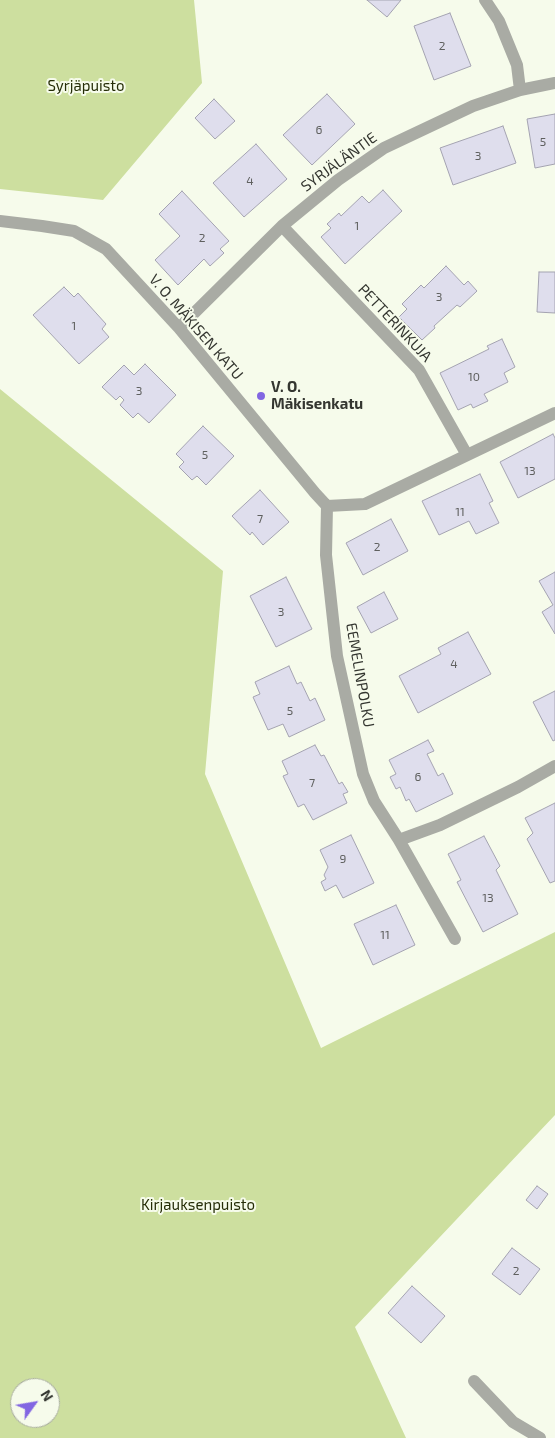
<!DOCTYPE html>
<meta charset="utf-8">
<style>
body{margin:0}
#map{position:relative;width:555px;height:1438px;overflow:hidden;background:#f6fbeb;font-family:"Exo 2",sans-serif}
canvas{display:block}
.north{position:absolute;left:10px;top:1378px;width:50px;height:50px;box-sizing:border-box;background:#f6fbeb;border:1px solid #a8aca0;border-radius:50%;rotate:58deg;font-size:14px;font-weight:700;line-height:20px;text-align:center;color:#343630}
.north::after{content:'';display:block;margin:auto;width:18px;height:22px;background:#8266e2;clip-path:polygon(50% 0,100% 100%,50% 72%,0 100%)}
</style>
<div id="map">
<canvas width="555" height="1438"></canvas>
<div class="north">N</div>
</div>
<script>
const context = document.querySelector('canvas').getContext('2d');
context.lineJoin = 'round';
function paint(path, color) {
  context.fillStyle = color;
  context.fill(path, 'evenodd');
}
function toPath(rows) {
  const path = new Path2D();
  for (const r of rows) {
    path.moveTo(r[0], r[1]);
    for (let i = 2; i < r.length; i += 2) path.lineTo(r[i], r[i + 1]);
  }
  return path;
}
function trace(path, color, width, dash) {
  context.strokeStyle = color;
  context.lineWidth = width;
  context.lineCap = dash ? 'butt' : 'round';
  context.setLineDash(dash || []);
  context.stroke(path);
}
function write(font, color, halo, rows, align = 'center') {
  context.font = font + ' "Exo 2",sans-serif';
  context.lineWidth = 4;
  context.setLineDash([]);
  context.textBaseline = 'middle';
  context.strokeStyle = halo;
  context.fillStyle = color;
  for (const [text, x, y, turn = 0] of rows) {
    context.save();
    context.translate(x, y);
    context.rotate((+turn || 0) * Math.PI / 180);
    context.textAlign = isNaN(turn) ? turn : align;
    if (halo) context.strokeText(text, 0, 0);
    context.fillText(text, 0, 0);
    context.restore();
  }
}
paint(toPath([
 [0,0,194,0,202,83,103,200,0,189],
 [0,389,223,571,205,774,321,1048,555,932,555,1115,355,1327,406,1438,0,1438],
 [20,1388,50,1388,50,1418,20,1418]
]), '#cddf9f');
const building = toPath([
 [367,0,401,0,387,17,367,0],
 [450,13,471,66,434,80,414,26,450,13],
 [327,94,355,124,312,165,283,135,327,94],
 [214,99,235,121,215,139,195,118,214,99],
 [555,114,555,164,535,168,527,119,555,114],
 [503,126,516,163,453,185,440,148,503,126],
 [256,144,287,179,244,217,213,183,256,144],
 [383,190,402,211,345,264,321,237,331,228,327,224,339,213,341,216,362,196,369,203,383,190],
 [182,191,229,241,220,249,224,253,210,266,204,259,178,285,155,260,180,236,159,214,182,191],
 [446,266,464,285,468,281,477,291,460,307,457,305,434,326,435,328,422,340,399,317,407,309,402,304,421,285,424,288,446,266],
 [539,272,555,272,555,313,537,312,539,272],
 [64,287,74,297,78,293,106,324,102,329,109,337,79,364,33,315,64,287],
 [502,339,515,367,504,373,508,382,484,394,488,401,473,408,471,404,458,410,440,373,489,349,487,346,502,339],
 [145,364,176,395,149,423,138,413,133,418,120,405,124,400,120,396,116,400,102,387,124,365,134,375,145,364],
 [203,426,234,456,206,485,197,476,192,480,179,467,184,462,176,454,203,426],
 [553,434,555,438,555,479,518,498,500,462,553,434],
 [480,474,493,501,489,503,499,523,476,534,469,521,439,535,422,501,480,474],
 [260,490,289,522,263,545,252,532,250,535,232,516,260,490],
 [391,519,408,551,363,575,346,543,391,519],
 [555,572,555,634,542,612,553,605,539,581,555,572],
 [286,577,312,629,276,647,250,596,286,577],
 [384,592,398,619,371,633,357,607,384,592],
 [468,632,491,674,418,713,399,676,441,654,438,648,468,632],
 [289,666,297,684,301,682,310,701,315,698,325,720,289,737,283,724,268,730,253,697,260,694,255,682,289,666],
 [555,691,555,740,553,741,533,702,555,691],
 [428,740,434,751,427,754,438,776,443,773,453,794,416,812,409,799,406,801,400,787,396,789,390,777,396,774,389,760,428,740],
 [315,745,321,756,324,755,339,784,342,782,348,792,343,794,347,803,313,820,304,804,298,807,283,776,288,774,282,761,315,745],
 [555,803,555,881,550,883,527,839,533,833,525,818,555,803],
 [351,835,374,883,343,898,336,885,325,891,321,882,326,879,324,875,328,867,320,850,351,835],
 [484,836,500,866,496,870,518,914,483,932,457,882,461,880,448,854,484,836],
 [396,905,415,945,373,965,354,924,396,905],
 [537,1186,548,1194,537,1209,526,1200,537,1186],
 [512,1248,540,1269,520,1295,492,1274,512,1248],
 [412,1286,445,1316,421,1343,388,1313,412,1286]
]);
paint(building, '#dfdeed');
trace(building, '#a4a3b1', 1);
trace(toPath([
 [485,0,499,21,517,65,520,90],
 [0,221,42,226,74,231,106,249,179,328,315,493,327,506,365,504,555,413],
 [282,226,419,370,467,455],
 [179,328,282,226,338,180,384,148,473,106,520,90,555,83],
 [327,506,326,555,337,656,363,774,374,801,399,840,455,939],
 [399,840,440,825,518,787,555,766],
 [474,1381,513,1422,540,1438]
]), '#a9aba4', 12);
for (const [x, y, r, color] of [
 [261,396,5,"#8266e2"]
]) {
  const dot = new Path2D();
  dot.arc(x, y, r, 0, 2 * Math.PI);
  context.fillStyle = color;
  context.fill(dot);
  trace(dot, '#f6fbeb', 2);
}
write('12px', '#5f605f', null, [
 ["2",442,46],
 ["6",319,130],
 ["5",543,142],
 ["3",478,156],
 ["4",250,181],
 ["1",357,226],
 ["2",202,238],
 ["3",439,297],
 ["1",74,326],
 ["10",474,377],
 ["3",139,391],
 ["5",205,455],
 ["13",530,471],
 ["11",460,512],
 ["7",260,519],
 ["2",377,547],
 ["3",281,612],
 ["4",454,664],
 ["5",290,711],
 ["6",418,777],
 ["7",312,783],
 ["9",343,859],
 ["13",488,898],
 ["11",385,935],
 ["2",516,1271]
]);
write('15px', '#252d07', '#f6fbeb', [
 ["Syrjäpuisto",86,86],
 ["Kirjauksenpuisto",198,1205]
]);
write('15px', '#343630', '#f6fbeb', [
 ["SYRJÄLÄNTIE",339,162,-36],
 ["PETTERINKUJA",395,323,47],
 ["V. O. MÄKISEN KATU",196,327,49],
 ["EEMELINPOLKU",360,675,80]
]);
write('bold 15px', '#343630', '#f6fbeb', [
 ["V. O.",271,387],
 ["Mäkisenkatu",271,404]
], 'left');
</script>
